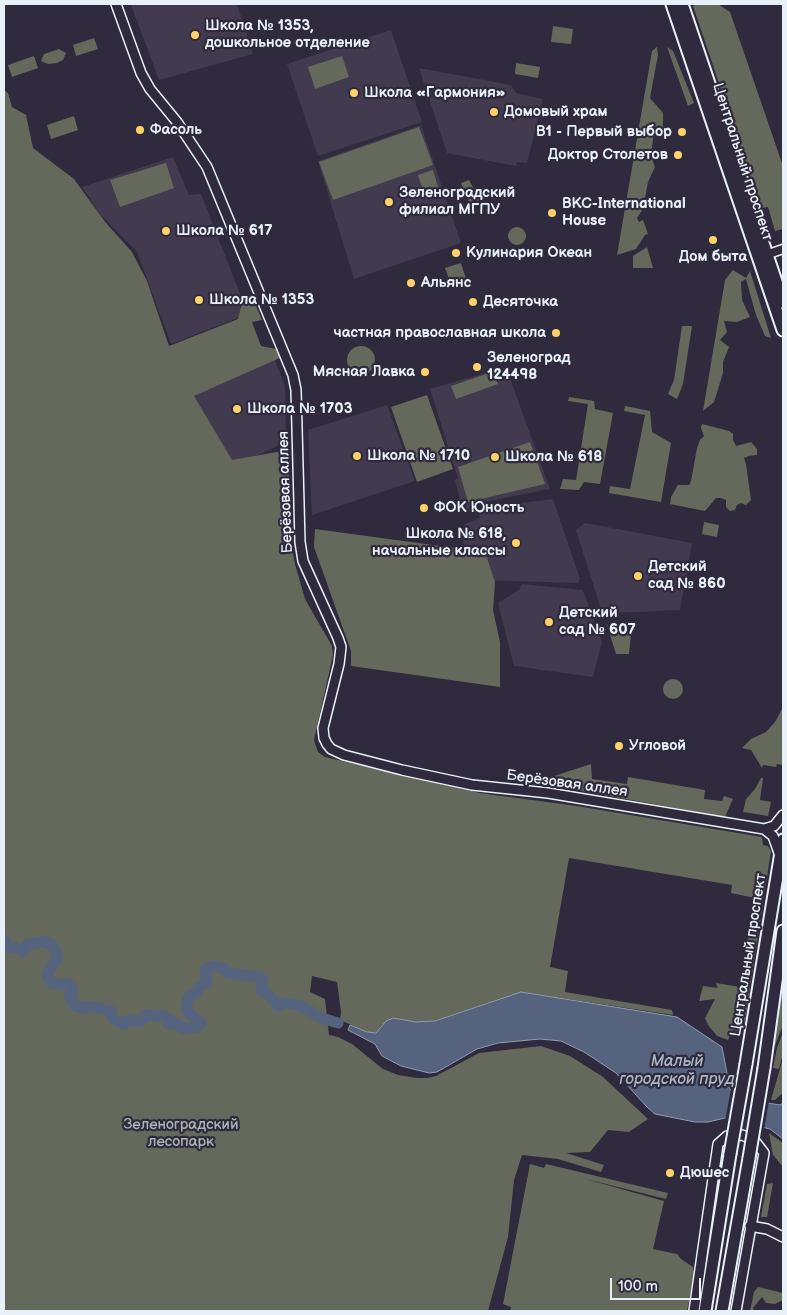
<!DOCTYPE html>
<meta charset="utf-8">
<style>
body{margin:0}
#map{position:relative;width:787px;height:1315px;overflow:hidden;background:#2f2a3d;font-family:"Balsamiq Sans",sans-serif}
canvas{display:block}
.frame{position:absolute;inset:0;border:5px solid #e8f1f8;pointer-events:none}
.scale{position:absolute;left:610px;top:1278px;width:91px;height:22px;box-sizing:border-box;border:2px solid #e8f1f8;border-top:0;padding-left:6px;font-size:15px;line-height:18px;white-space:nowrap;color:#e8f1f8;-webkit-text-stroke:4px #2f2a3d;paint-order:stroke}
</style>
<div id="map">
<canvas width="787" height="1315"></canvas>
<div class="frame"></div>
<div class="scale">100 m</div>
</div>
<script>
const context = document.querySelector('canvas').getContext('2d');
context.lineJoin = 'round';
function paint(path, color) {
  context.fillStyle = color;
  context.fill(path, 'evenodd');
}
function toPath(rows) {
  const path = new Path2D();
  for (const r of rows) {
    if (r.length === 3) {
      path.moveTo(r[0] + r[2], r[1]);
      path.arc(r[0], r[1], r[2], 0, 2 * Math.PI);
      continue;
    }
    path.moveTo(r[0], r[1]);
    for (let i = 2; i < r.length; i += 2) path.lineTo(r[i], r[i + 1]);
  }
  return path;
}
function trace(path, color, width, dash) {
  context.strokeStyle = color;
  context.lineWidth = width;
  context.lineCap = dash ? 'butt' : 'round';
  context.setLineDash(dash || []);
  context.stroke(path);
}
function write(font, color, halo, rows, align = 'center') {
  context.font = font + ' "Balsamiq Sans",sans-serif';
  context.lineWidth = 4.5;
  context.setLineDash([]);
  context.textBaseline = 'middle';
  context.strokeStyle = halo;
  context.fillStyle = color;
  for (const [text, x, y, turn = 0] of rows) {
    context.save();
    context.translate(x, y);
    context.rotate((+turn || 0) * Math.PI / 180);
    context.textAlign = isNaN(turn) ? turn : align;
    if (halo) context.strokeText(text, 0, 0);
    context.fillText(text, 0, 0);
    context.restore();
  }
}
paint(toPath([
 [133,4,237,4,253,54,159,80,131,5],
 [391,30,422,122,318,156,287,64],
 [419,68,511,85,516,93,543,99,527,163,517,162,516,166,447,153],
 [421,125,461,243,354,279,318,161],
 [173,157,189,195,201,194,248,314,171,344,137,252,101,215,82,187],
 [275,360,285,386,286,442,235,466,189,392],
 [506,367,550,489,479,503,464,515,455,480,458,478,430,389],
 [387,405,415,481,312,515,308,430],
 [553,499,580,579,578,583,478,580,465,555,462,531,465,524,480,518,478,513,481,508],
 [585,523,692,543,680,610,614,613,601,609,576,530],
 [522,584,583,590,602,642,593,677,514,666,498,603,519,590]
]), '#423a4f');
paint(toPath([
 [697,4,718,4,730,12,783,166,783,229,775,231,768,207,761,208,693,6],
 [553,26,573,29,571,44,551,42],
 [94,38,98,49,76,56,73,45],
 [657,47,658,55,650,98,663,113,663,128,654,131,651,156,655,167,648,182,643,209,637,218,639,222,643,220,648,234,645,235,636,249,617,255,652,51],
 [667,47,673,51,694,103,688,106],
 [59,49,66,53,63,60,57,63,48,64,41,61,44,54],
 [34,56,38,68,12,77,8,65],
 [342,56,349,77,315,89,308,67],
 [516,63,540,67,538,78,515,74],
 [4,90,8,93,12,107,26,115,33,148,74,179,106,223,132,252,147,281,169,346,238,319,243,300,252,297,262,320,252,322,261,346,276,349,282,357,194,396,232,460,288,450,292,549,295,564,305,599,332,646,333,655,314,740,318,752,325,757,480,793,577,806,762,837,763,845,768,846,771,851,743,1033,733,1030,728,1040,717,1036,708,1025,705,1018,715,999,699,1001,703,986,718,988,716,983,740,987,755,898,731,893,732,885,569,858,550,967,568,971,565,992,672,1010,673,1015,521,992,431,1022,416,1022,393,1018,390,1019,381,1026,378,1032,374,1033,367,1032,340,1020,341,1012,337,982,312,976,310,992,325,999,329,1035,338,1037,352,1044,383,1069,398,1075,417,1078,427,1078,436,1076,479,1053,541,1046,570,1056,603,1077,648,1119,629,1132,608,1130,590,1152,566,1153,604,1165,601,1172,558,1159,522,1155,514,1180,508,1237,488,1311,4,1311],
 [74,116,78,130,51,139,47,125],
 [419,127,433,165,333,200,319,162],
 [166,163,174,188,120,207,110,180],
 [433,170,440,194,426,199,418,175],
 [469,180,480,200,470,204,461,183],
 [517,236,9],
 [647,247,653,268,633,268,633,256],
 [461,263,466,279,451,285,445,268],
 [733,270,746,278,750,271,771,338,765,336,756,315,746,279,741,282,742,300,750,317,737,322,724,321,727,332,720,340,729,347,723,362,723,373,714,402,703,411,725,280],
 [682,326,692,326,683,384,677,399,668,394,674,380],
 [361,360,14],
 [495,371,498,384,456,399,451,386],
 [427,395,453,469,417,482,391,407],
 [569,397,594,401,595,409,613,413,600,484,584,482,579,490,560,489,563,479,576,480,588,404,568,401],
 [625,406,650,411,652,432,671,443,661,502,609,493,610,486,630,489,645,415,624,411],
 [702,424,729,431,733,434,733,440,736,446,751,442,757,449,757,455,749,456,744,458,746,464,751,500,746,505,741,503,737,505,735,510,730,511,726,507,726,500,721,498,716,498,705,511,670,504,671,497,678,485,689,485,691,481,697,448,700,440,704,436,701,428],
 [530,442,545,484,468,502,458,467],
 [704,522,719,525,717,537,702,534],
 [315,529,485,552,495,582,493,610,500,642,500,687,351,666,351,651,314,547],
 [632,624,629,654,616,654,607,625],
 [673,689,10],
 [783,707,783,765,777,764,776,767,763,765,762,768,751,750,742,748,751,739,766,732,775,722],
 [591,764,592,779,627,784,628,777,705,790,704,799,722,801,724,796,733,799,725,817,543,784,545,779],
 [761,778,763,778,760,800,771,802,768,816,743,812,746,799,755,789],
 [783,971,783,1025,774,1048,773,1048],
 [783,1032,783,1054,779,1069,773,1068,777,1048],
 [783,1058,783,1093,775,1100,771,1100],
 [769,1133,783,1143,783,1167,773,1155],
 [530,1164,544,1168,546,1164,668,1193,666,1199,582,1178,664,1201,653,1249,677,1254,681,1259,693,1267,694,1275,687,1311,510,1311,511,1307,503,1304],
 [773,1183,767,1217,761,1217,767,1184],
 [758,1287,783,1293,783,1300,775,1304,766,1303,762,1297,753,1308,754,1311,750,1311,754,1292]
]), '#65695b');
const water = toPath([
 [521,992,677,1017,722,1047,730,1089,738,1098,780,1105,783,1103,783,1139,770,1129,737,1121,725,1118,708,1122,695,1122,655,1114,647,1107,616,1073,584,1052,561,1041,540,1039,498,1043,477,1049,437,1072,429,1073,401,1066,382,1056,375,1044,348,1030,350,1025,367,1032,376,1033,386,1021,393,1018,416,1022,435,1021,521,992]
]);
paint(water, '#55637e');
trace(water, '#909caf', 1);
paint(toPath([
 [732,1084,733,1088,740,1096,769,1101,764,1130,725,1121]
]), '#2f2a3d');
trace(toPath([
 [4,940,9,948,17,948,23,952,27,945,44,941,52,945,57,954,57,960,52,965,47,976,52,983,62,985,67,983,72,987,73,991,69,996,75,1006,83,1008,90,1006,111,1011,113,1019,124,1024,132,1019,139,1022,147,1015,164,1016,169,1019,168,1024,174,1022,185,1029,196,1027,201,1023,186,1010,187,1002,189,996,195,994,200,986,207,983,205,970,211,966,225,969,228,973,260,977,263,981,261,990,268,994,278,1006,285,1003,296,1004,309,1010,319,1017,338,1023]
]), '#55637e', 11);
const minor = toPath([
 [763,256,783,249]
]);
const tertiary = toPath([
 [116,4,141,73,150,89,177,122,207,167,293,375,296,390,300,542,303,561,338,638,341,647,339,664,323,728,324,738,327,744,331,749,344,755,402,770,472,785,548,793,764,829,774,826,783,815],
 [764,829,773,836,779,853],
 [750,1226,767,1229,783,1237],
 [694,1311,718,1144,727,1136,742,1135,754,1140,764,1153,736,1311]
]);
const primary = toPath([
 [672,4,783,330],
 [682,4,783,302],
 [746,1064,783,840],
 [764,1068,783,931],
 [705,1311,730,1154],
 [722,1311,749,1158]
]);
trace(minor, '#e8f1f8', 11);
trace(tertiary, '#e8f1f8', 12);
trace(primary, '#e8f1f8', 15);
trace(minor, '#2f2a3d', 8);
trace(tertiary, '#2f2a3d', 9);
trace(primary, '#2f2a3d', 11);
const primaryBridge = toPath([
 [730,1154,746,1064],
 [749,1158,764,1068]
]);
trace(primaryBridge, '#e8f1f8', 15, []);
trace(primaryBridge, '#2f2a3d', 11);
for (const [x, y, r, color] of [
 [195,35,5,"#ffd166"],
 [354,93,5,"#ffd166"],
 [494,112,5,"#ffd166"],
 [140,130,5,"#ffd166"],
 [682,132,5,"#ffd166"],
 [678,155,5,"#ffd166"],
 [389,202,5,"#ffd166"],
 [552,213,5,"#ffd166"],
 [166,231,5,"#ffd166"],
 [713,240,5,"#ffd166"],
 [456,253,5,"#ffd166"],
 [411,283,5,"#ffd166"],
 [199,300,5,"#ffd166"],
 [473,302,5,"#ffd166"],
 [556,333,5,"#ffd166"],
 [477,367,5,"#ffd166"],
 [425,372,5,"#ffd166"],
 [237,409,5,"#ffd166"],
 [357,456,5,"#ffd166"],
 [495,457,5,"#ffd166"],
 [424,508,5,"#ffd166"],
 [516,543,5,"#ffd166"],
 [638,576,5,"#ffd166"],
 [549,622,5,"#ffd166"],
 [619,746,5,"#ffd166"],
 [670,1173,5,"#ffd166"]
]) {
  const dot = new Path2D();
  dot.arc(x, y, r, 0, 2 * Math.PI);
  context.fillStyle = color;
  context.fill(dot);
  trace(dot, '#2f2a3d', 2);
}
write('bold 15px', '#e8f1f8', '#2f2a3d', [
 ["Школа № 1353,",205,26],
 ["дошкольное отделение",205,43],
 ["Школа «Гармония»",364,93],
 ["Домовый храм",504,112],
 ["Фасоль",150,130],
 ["В1 - Первый выбор",672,132,"right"],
 ["Доктор Столетов",668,155,"right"],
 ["Зеленоградский",399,193],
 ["филиал МГПУ",399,210],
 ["ВКС-International",562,204],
 ["House",562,221],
 ["Школа № 617",176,231],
 ["Кулинария Океан",466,253],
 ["Дом быта",713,257,"center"],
 ["Альянс",421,283],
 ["Школа № 1353",209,300],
 ["Десяточка",483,302],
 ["частная православная школа",546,333,"right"],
 ["Зеленоград",487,358],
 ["124498",487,375],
 ["Мясная Лавка",415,372,"right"],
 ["Школа № 1703",247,409],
 ["Школа № 1710",367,456],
 ["Школа № 618",505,457],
 ["ФОК Юность",434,508],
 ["Школа № 618,",506,534,"right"],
 ["начальные классы",506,551,"right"],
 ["Детский",648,567],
 ["сад № 860",648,584],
 ["Детский",559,613],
 ["сад № 607",559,630],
 ["Угловой",629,746],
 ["Дюшес",680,1173]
], 'left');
write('15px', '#e8f1f8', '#2f2a3d', [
 ["Центральный проспект",742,162,72],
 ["Берёзовая аллея",286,492,-92],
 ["Берёзовая аллея",567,784,8],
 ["Центральный проспект",749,955,-81]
]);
write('15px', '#adb4b1', '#2f2a3d', [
 ["Зеленоградский",181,1125],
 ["лесопарк",181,1142]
]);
write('italic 16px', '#adb8c7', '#2f2a3d', [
 ["Малый",677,1062],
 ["городской пруд",677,1080]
]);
</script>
